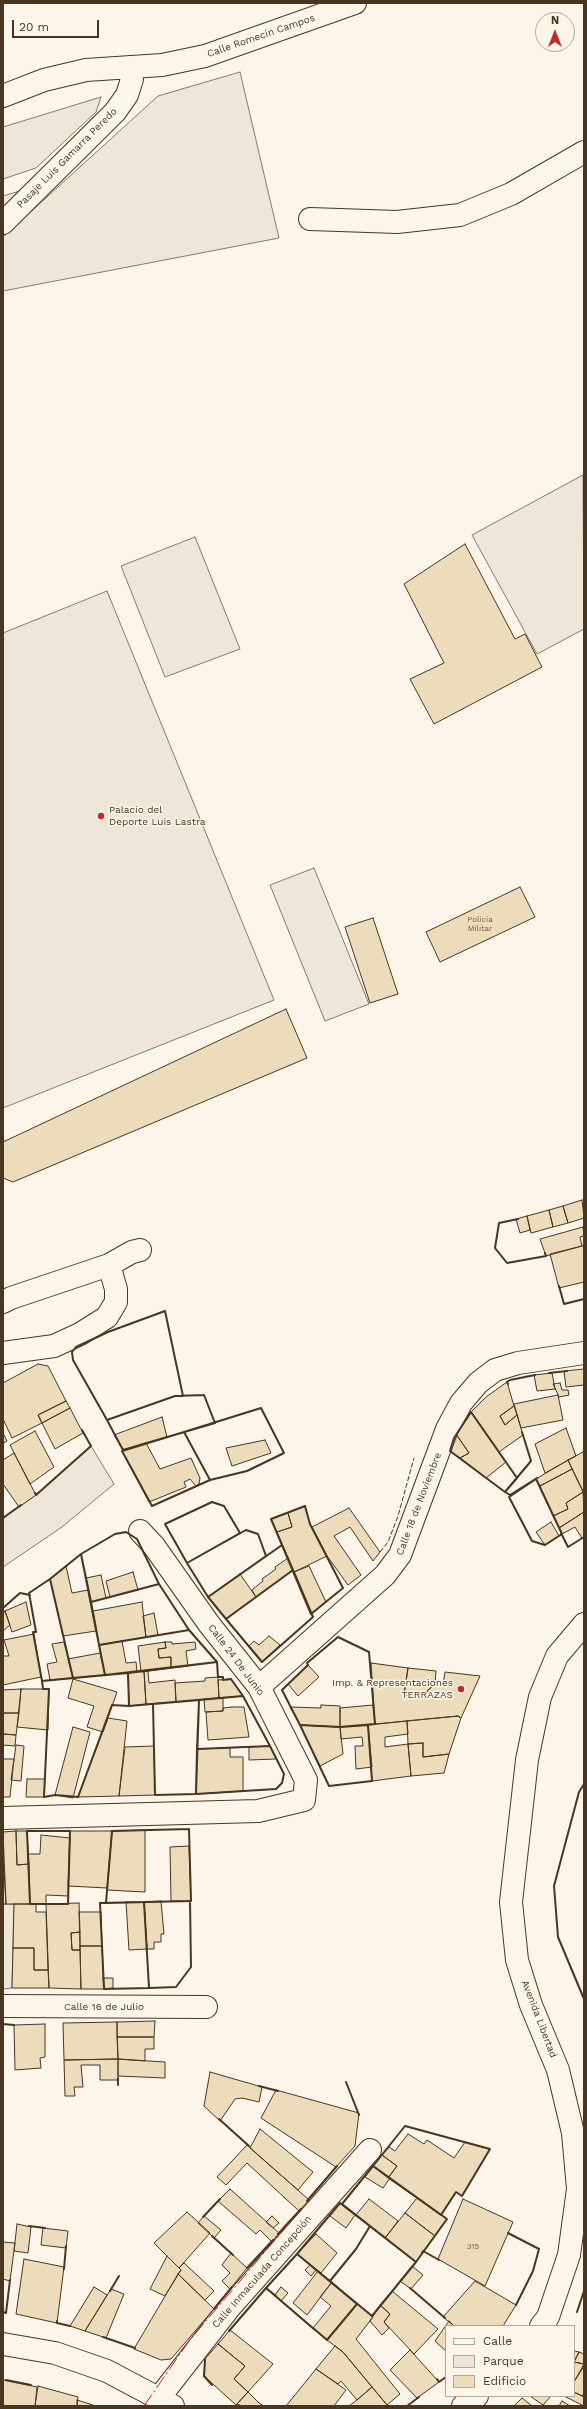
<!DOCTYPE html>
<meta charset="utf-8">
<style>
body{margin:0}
#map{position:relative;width:587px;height:2409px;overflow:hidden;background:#fbf6e9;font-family:"Work Sans",sans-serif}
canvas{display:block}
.frame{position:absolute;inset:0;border:4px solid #4a3520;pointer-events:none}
.legend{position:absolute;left:445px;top:2325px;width:130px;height:72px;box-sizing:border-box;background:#fbf6e9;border:1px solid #b4a999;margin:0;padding:5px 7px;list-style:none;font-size:12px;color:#4a3520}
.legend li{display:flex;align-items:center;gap:8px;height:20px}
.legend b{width:20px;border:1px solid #b4a999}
.north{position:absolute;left:535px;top:12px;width:40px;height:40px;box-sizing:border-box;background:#fbf6e9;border:1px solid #b4a999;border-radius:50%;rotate:0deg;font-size:11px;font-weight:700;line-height:16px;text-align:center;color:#4a3520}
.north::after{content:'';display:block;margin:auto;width:14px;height:18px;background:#c62828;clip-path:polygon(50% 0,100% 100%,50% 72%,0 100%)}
.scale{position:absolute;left:12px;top:20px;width:87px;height:18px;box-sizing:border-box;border:2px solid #4a3520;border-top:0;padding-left:5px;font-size:12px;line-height:14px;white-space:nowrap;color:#4a3520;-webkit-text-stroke:3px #fbf6e9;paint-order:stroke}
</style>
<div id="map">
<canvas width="587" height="2409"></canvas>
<div class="frame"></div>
<ul class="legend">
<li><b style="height:5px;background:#fbf6e9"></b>Calle</li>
<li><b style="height:11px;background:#ede6d9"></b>Parque</li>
<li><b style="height:11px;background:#ecdcbc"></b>Edificio</li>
</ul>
<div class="north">N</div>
<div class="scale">20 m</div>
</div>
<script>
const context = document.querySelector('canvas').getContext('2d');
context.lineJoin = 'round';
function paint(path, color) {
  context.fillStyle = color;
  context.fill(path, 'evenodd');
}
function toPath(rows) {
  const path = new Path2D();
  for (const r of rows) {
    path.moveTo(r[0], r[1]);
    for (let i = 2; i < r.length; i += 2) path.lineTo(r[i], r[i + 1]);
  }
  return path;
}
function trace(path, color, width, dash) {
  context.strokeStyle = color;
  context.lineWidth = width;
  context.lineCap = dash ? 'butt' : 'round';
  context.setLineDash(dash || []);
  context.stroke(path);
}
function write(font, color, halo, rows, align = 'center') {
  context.font = font + ' "Work Sans",sans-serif';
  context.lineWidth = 3;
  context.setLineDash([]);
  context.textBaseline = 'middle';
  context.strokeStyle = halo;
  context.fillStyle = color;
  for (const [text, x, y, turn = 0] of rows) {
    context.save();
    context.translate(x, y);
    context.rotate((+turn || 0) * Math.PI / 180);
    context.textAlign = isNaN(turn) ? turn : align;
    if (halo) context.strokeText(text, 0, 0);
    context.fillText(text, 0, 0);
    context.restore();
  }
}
const green = toPath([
 [240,72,279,238,3,291,3,237,158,96,240,72],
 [101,97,96,112,36,168,3,179,3,127,101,97],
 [23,190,3,208,3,196,23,190],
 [583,475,584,629,537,654,472,535,583,475],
 [195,537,240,649,165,677,121,566,195,537],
 [107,591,274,1000,3,1108,3,633,107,591],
 [314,868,369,1004,325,1021,270,885,314,868],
 [91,1446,114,1484,62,1527,3,1567,3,1518,36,1495,91,1446],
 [3,1904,14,1904,12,1988,3,1989,3,1904]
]);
paint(green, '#ede6d9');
trace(green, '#887966', 1);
const building = toPath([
 [465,544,515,639,525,634,542,667,434,724,410,679,444,663,404,584,465,544],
 [520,887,535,917,440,962,426,932,520,887],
 [373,918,398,994,370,1003,345,927,373,918],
 [286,1009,307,1058,13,1182,3,1178,3,1142,286,1009],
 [582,1200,584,1218,568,1223,563,1206,582,1200],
 [563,1206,568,1223,553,1227,549,1210,563,1206],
 [549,1210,553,1227,531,1233,527,1216,549,1210],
 [527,1216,530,1230,520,1233,516,1219,527,1216],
 [583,1227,584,1236,580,1237,582,1246,546,1256,540,1239,583,1227],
 [582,1246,584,1246,584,1282,559,1288,550,1254,582,1246],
 [38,1364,48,1366,66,1401,38,1415,42,1423,12,1438,3,1419,3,1383,38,1364],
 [584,1369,584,1385,566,1387,564,1371,584,1369],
 [552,1373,555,1389,537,1391,534,1375,552,1373],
 [507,1382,514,1406,500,1416,505,1425,517,1415,523,1435,499,1452,471,1412,486,1397,507,1382],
 [560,1383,562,1390,568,1390,569,1395,559,1397,553,1384,560,1383],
 [558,1395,563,1420,521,1428,514,1404,558,1395],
 [66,1401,70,1408,42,1423,38,1415,66,1401],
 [514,1406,517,1415,505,1425,500,1416,514,1406],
 [70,1408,83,1433,55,1449,42,1423,70,1408],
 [471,1412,506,1462,486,1478,460,1458,469,1453,456,1434,471,1412],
 [162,1417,167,1437,123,1450,114,1435,162,1417],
 [566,1428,576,1456,545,1473,535,1444,566,1428],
 [35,1431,54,1467,30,1484,10,1445,35,1431],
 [3,1433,7,1441,3,1443,3,1433],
 [456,1434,469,1453,460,1458,450,1451,456,1434],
 [265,1440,271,1453,232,1466,226,1448,265,1440],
 [146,1443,160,1469,191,1458,200,1478,199,1484,196,1486,190,1479,184,1482,186,1487,149,1502,122,1451,146,1443],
 [583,1452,584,1456,584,1493,568,1460,583,1452],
 [14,1453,36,1495,19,1507,3,1484,3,1460,14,1453],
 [568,1460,572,1469,540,1486,536,1479,568,1460],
 [572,1469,583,1492,566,1503,568,1509,553,1516,540,1486,572,1469],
 [583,1492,584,1512,559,1528,553,1516,568,1509,566,1503,583,1492],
 [305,1506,310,1524,327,1556,294,1572,277,1532,292,1527,288,1513,305,1506],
 [349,1508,380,1552,373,1561,350,1527,334,1536,361,1575,348,1585,327,1556,312,1527,349,1508],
 [584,1512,584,1537,582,1538,575,1527,562,1534,559,1528,584,1512],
 [288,1513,292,1527,277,1532,271,1519,288,1513],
 [551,1522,559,1536,545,1545,536,1532,551,1522],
 [288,1558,293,1570,256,1597,252,1590,263,1581,262,1579,276,1569,275,1567,288,1558],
 [66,1566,72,1593,88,1590,96,1631,63,1636,50,1579,66,1566],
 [309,1566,326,1602,311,1614,294,1572,309,1566],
 [133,1572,138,1590,110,1597,106,1581,133,1572],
 [240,1574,256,1597,226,1619,208,1597,240,1574],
 [101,1575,106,1598,91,1602,86,1578,101,1575],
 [26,1602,31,1625,12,1632,5,1611,26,1602],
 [142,1602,146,1637,99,1645,93,1611,142,1602],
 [5,1611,10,1625,3,1631,3,1614,5,1611],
 [154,1613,158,1635,146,1637,143,1616,154,1613],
 [34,1634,41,1677,3,1685,3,1656,9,1656,4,1640,34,1634],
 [269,1636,280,1645,262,1662,249,1646,254,1641,259,1645,269,1636],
 [122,1641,126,1663,136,1662,137,1672,105,1675,99,1645,122,1641],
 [64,1642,73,1678,50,1680,47,1664,57,1662,52,1644,64,1642],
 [165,1642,166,1648,158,1649,159,1658,171,1657,171,1668,141,1672,138,1646,165,1642],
 [165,1642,172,1642,172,1644,195,1642,196,1649,186,1651,188,1666,171,1668,171,1657,159,1658,158,1649,166,1648,165,1642],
 [100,1653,105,1675,73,1678,68,1659,100,1653],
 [371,1663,408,1668,404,1695,426,1697,427,1691,435,1684,443,1685,445,1672,480,1676,461,1718,458,1716,375,1724,371,1663],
 [308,1665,319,1677,298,1696,288,1684,308,1665],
 [408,1668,436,1671,435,1684,427,1691,426,1697,404,1695,408,1668],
 [144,1671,146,1704,129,1706,128,1673,144,1671],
 [144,1671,148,1671,149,1683,175,1680,176,1702,146,1704,144,1671],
 [218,1677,219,1698,176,1702,175,1683,205,1681,205,1678,218,1677],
 [73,1679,117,1692,103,1732,87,1727,94,1706,68,1698,73,1679],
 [231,1679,243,1696,219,1698,218,1680,231,1679],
 [21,1689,49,1689,48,1730,17,1727,21,1689],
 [21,1689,19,1713,3,1713,3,1690,21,1689],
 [219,1698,223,1698,223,1711,205,1712,204,1699,219,1698],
 [321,1705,340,1706,340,1727,300,1725,290,1707,321,1708,321,1705],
 [373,1705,375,1724,340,1727,340,1708,373,1705],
 [232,1707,244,1707,249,1737,208,1740,206,1712,223,1711,223,1708,232,1707],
 [3,1713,19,1713,16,1735,3,1734,3,1713],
 [458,1716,461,1718,449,1754,423,1757,423,1743,408,1744,407,1721,458,1716],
 [108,1718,127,1721,119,1796,78,1797,108,1718],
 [407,1721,408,1734,385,1737,385,1747,408,1744,411,1776,372,1781,368,1725,407,1721],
 [300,1725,340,1727,343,1754,320,1766,300,1725],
 [368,1725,372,1767,356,1769,355,1746,363,1746,362,1737,341,1739,340,1727,368,1725],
 [73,1727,90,1732,73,1798,55,1795,73,1727],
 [3,1734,16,1735,15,1746,3,1745,3,1734],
 [423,1743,423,1757,449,1754,444,1773,411,1776,408,1744,423,1743],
 [16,1745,24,1746,21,1781,11,1780,16,1745],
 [154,1746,155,1795,119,1796,125,1747,154,1746],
 [270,1746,276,1759,249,1760,249,1747,270,1746],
 [230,1748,230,1757,243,1757,243,1791,196,1794,197,1749,230,1748],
 [3,1759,14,1759,10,1797,3,1797,3,1759],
 [27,1779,45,1779,44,1797,26,1797,27,1779],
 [145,1830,145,1892,107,1890,112,1831,145,1830],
 [16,1831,17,1865,29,1864,30,1904,6,1904,3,1832,16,1831],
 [16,1831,27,1831,29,1864,17,1865,16,1831],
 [70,1831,112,1831,107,1888,68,1886,70,1831],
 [41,1835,70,1838,68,1896,46,1895,46,1904,30,1904,28,1854,40,1854,41,1835],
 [189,1846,191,1901,171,1901,170,1847,189,1846],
 [3,1853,6,1904,3,1904,3,1853],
 [161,1901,164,1934,161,1934,161,1942,154,1942,154,1949,147,1949,144,1902,161,1901],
 [126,1902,144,1902,147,1949,129,1950,126,1902],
 [79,1903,80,1932,71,1933,72,1950,80,1950,81,1989,49,1988,46,1904,79,1903],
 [14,1904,36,1904,36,1912,46,1912,48,1970,34,1970,34,1948,13,1948,14,1904],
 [79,1912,101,1912,102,1946,80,1946,79,1912],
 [80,1932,80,1950,72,1950,71,1933,80,1932],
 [80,1946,102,1946,104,1989,81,1989,80,1946],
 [13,1948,34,1948,34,1970,48,1970,49,1988,12,1988,13,1948],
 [103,1978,113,1978,113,1988,104,1989,103,1978],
 [155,2021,154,2037,117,2037,117,2022,155,2021],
 [117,2022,118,2059,64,2060,63,2023,117,2022],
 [45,2024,45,2057,40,2058,41,2068,15,2070,14,2025,45,2024],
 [117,2037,154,2037,154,2049,145,2049,145,2061,118,2059,117,2037],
 [118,2059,165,2062,165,2078,118,2076,118,2059],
 [118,2059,118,2080,100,2080,100,2065,81,2065,83,2087,74,2087,75,2096,65,2096,64,2060,118,2059],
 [210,2072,262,2087,259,2102,242,2098,235,2099,220,2121,204,2106,210,2072],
 [276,2090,359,2113,355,2146,336,2167,261,2118,276,2090],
 [260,2129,313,2172,298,2190,250,2148,260,2129],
 [408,2134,424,2144,427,2140,454,2158,465,2142,490,2149,462,2196,456,2192,441,2215,388,2178,397,2166,382,2155,389,2147,395,2151,408,2134],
 [247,2145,309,2200,299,2211,247,2163,226,2185,217,2177,247,2145],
 [382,2155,397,2166,388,2178,373,2166,382,2155],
 [373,2166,390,2178,383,2188,365,2177,373,2166],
 [230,2189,279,2233,272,2242,260,2230,256,2234,218,2201,230,2189],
 [417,2198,447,2219,435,2236,405,2213,417,2198],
 [369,2199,398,2221,385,2238,356,2215,369,2199],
 [463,2199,513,2222,485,2286,438,2259,463,2199],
 [340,2203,355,2215,346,2228,330,2216,340,2203],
 [187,2212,210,2233,179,2268,154,2243,187,2212],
 [405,2213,435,2236,416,2262,385,2238,405,2213],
 [204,2216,221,2230,214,2238,198,2223,204,2216],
 [272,2216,279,2223,273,2228,266,2222,272,2216],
 [17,2224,31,2227,28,2253,14,2251,17,2224],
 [43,2228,68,2231,66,2248,41,2245,43,2228],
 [316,2234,337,2253,321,2273,297,2254,316,2234],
 [3,2242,15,2243,10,2281,3,2279,3,2242],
 [231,2253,247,2268,230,2289,222,2281,230,2273,222,2265,231,2253],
 [167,2256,181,2270,165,2296,150,2289,167,2256],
 [24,2259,64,2267,57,2323,16,2314,24,2259],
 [184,2263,214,2291,205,2300,178,2274,181,2270,179,2268,184,2263],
 [310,2265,316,2270,311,2276,305,2270,310,2265],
 [412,2266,423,2275,411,2289,400,2281,412,2266],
 [318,2271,332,2282,307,2315,293,2303,318,2271],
 [178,2274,214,2309,171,2359,161,2360,134,2349,178,2274],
 [475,2281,516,2305,503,2326,454,2326,443,2317,475,2281],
 [332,2282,357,2304,327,2340,313,2328,331,2306,320,2297,332,2282],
 [94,2287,107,2295,85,2331,70,2326,94,2287],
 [281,2287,288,2293,281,2301,275,2295,281,2287],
 [111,2289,124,2294,106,2338,85,2331,111,2289],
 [392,2291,438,2329,414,2354,384,2322,390,2314,380,2305,392,2291],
 [357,2304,373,2317,356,2339,400,2394,387,2405,343,2352,327,2340,357,2304],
 [380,2305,390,2314,384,2322,389,2328,382,2335,370,2321,380,2305],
 [449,2321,454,2326,446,2326,446,2351,435,2341,449,2321],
 [230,2330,273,2364,248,2392,234,2379,245,2366,218,2344,230,2330],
 [218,2344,245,2366,234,2379,248,2392,236,2405,204,2376,205,2359,218,2344],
 [335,2346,343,2352,372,2387,357,2400,341,2381,338,2384,316,2369,335,2346],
 [410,2350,439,2382,417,2398,390,2370,410,2350],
 [574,2351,579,2352,574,2362,584,2364,574,2382,574,2351],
 [579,2352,584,2354,584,2364,574,2362,579,2352],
 [584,2366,584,2393,582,2396,574,2392,574,2382,584,2366],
 [316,2369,346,2390,334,2406,286,2406,316,2369],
 [3,2380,37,2387,35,2406,3,2406,3,2380],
 [38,2386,78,2397,77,2406,35,2406,38,2386],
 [372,2387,388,2406,349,2406,357,2400,372,2387],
 [248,2392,259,2403,264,2406,242,2406,237,2404,248,2392],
 [574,2392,584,2397,584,2406,564,2396,574,2396,574,2392],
 [530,2396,551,2396,543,2405,530,2396],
 [522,2398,532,2406,514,2406,522,2398],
 [77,2400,93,2405,93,2406,77,2406,77,2400],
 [562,2401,570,2406,559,2406,562,2401]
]);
paint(building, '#ecdcbc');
trace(building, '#4a3520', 1);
const minor = toPath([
 [3,96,44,80,86,70,162,65,205,56,355,3],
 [310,219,397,222,460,215,511,194,584,152],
 [3,223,115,112,127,95,132,79,130,67],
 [3,1302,11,1298,109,1265,132,1252,140,1250],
 [3,1353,54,1346,80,1334,107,1317,116,1302,116,1289,109,1265],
 [259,1687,385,1575,400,1555,447,1429,461,1403,478,1383,495,1370,518,1363,584,1353],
 [3,1818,258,1811,304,1800,306,1780,259,1687,209,1624,154,1546,140,1531],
 [3,2006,206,2007],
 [159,2398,230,2307,370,2150]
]);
const major = toPath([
 [541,2326,548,2317,569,2255,578,2189,573,2133,558,2070,531,2005,517,1960,511,1902,527,1760,540,1697,557,1656,584,1624],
 [3,2344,55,2353,107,2371,173,2406],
 [463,2406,477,2396]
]);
trace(minor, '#4a3520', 24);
trace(major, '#4a3520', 24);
trace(minor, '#fbf6e9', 22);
trace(major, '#fbf6e9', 22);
trace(toPath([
 [380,1552,388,1542,398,1516,414,1458]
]), '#4a3520', 1, [5, 2]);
trace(toPath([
 [518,1219,499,1223,495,1248,507,1263,546,1256,545,1253],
 [559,1286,564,1304,584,1299],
 [165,1311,183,1396,175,1396,107,1420,73,1360,72,1352,76,1347,108,1332,165,1311],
 [549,1373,567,1371],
 [508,1384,507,1382,510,1380,535,1375],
 [204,1395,215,1423,123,1450,107,1420,175,1396,204,1395],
 [261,1408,284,1453,247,1471,210,1480,184,1432,261,1408],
 [471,1412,517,1478,505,1492,450,1451,454,1438,471,1412],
 [184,1432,210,1480,152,1506,122,1451,184,1432],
 [522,1432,531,1461,505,1492,510,1495,537,1478],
 [536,1479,562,1534,545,1545,532,1541,509,1497,536,1479],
 [35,1493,36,1495,91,1446,82,1430],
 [212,1502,224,1506,240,1533,187,1563,165,1524,212,1502],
 [305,1506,310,1524,343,1588,311,1614,271,1519,305,1506],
 [3,1518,21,1505],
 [246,1530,258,1534,266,1556,208,1597,187,1563,246,1530],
 [126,1532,137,1539,159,1584,91,1602,81,1554,115,1534,126,1532],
 [561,1533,568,1547,584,1537],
 [282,1545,293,1570,226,1619,208,1597,282,1545],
 [81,1554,105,1675,73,1678,50,1579,81,1554],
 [293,1570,313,1617,262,1662,226,1619,293,1570],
 [50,1579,73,1678,42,1681,33,1632,36,1632,29,1593,50,1579],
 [159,1584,189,1630,99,1645,91,1602,159,1584],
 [3,1608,20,1593,30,1595],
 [189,1630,217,1662,105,1675,99,1645,189,1630],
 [338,1637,369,1652,375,1724,340,1727,300,1725,282,1690,308,1665,307,1663,338,1637],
 [217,1662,218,1677,223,1677,223,1680,231,1679,243,1696,129,1706,128,1673,217,1662],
 [128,1673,129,1706,112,1705,78,1797,55,1795,44,1797,49,1689,43,1689,42,1681,128,1673],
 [243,1696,270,1746,197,1749,199,1700,243,1696],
 [199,1700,196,1794,155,1795,153,1704,199,1700],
 [300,1725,340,1727,368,1725,372,1781,329,1786,300,1725],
 [270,1746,284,1774,282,1783,276,1789,196,1794,197,1749,270,1746],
 [584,1784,579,1792,554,1886,558,1937,584,1999],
 [189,1829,191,1901,106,1903,112,1831,189,1829],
 [27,1831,70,1831,68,1904,30,1904,27,1831],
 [190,1901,191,1967,176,1987,149,1988,144,1902,190,1901],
 [144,1902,149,1988,104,1989,100,1903,144,1902],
 [3,2024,14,2025],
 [118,2078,118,2085],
 [346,2082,359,2115],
 [259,2086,278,2091],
 [219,2119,249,2146],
 [405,2126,490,2149,462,2196,456,2192,441,2215,373,2166,405,2126],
 [373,2166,447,2219,416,2262,342,2204,373,2166],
 [307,2201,337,2166],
 [340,2203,416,2262,372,2316,297,2254,340,2203],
 [203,2217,220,2199],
 [29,2226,45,2228],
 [508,2233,539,2249,533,2271,516,2305],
 [278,2234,301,2209],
 [212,2236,233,2255],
 [422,2253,423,2251,439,2260],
 [297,2254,357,2304,327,2340,266,2288,297,2254],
 [247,2268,273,2240],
 [64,2269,66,2246],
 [330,2281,356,2249,370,2226],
 [410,2288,445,2318],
 [110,2291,119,2276],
 [280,2300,315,2330],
 [214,2309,232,2287],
 [3,2312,6,2313,10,2280],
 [577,2312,584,2291],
 [57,2321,57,2323,70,2326],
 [229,2331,266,2288,276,2296],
 [103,2337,135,2348],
 [205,2360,204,2376,212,2385],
 [437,2379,439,2382,446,2377],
 [6,2380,31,2385],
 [407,2406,419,2397]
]), '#4a3520', 2);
trace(toPath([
 [144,2406,189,2341,292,2220]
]), '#c62828', 1, [14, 3, 2, 3]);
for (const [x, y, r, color] of [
 [101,816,4,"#c62828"],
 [461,1689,4,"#c62828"]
]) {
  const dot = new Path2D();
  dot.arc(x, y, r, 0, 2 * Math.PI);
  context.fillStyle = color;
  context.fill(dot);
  trace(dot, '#fbf6e9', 1.5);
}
write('8px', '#725f47', null, [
 ["Policia",480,920],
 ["Militar",480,929],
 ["315",473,2247]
]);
write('10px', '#4a3520', '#fbf6e9', [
 ["Calle Romecín Campos",261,36,-19],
 ["Pasaje Luis Gamarra Peredo",67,158,-45],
 ["Calle 18 de Noviembre",419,1504,-69],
 ["Calle 24 De Junio",236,1660,53],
 ["Calle 16 de Julio",104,2007],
 ["Avenida Libertad",539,2019,69],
 ["Calle Inmaculada Concepción",262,2272,-49]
]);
write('10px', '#4a3520', '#fbf6e9', [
 ["Palacio del",109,810],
 ["Deporte Luis Lastra",109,822],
 ["Imp. & Representaciones",453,1683,"right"],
 ["TERRAZAS",453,1695,"right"]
], 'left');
</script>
